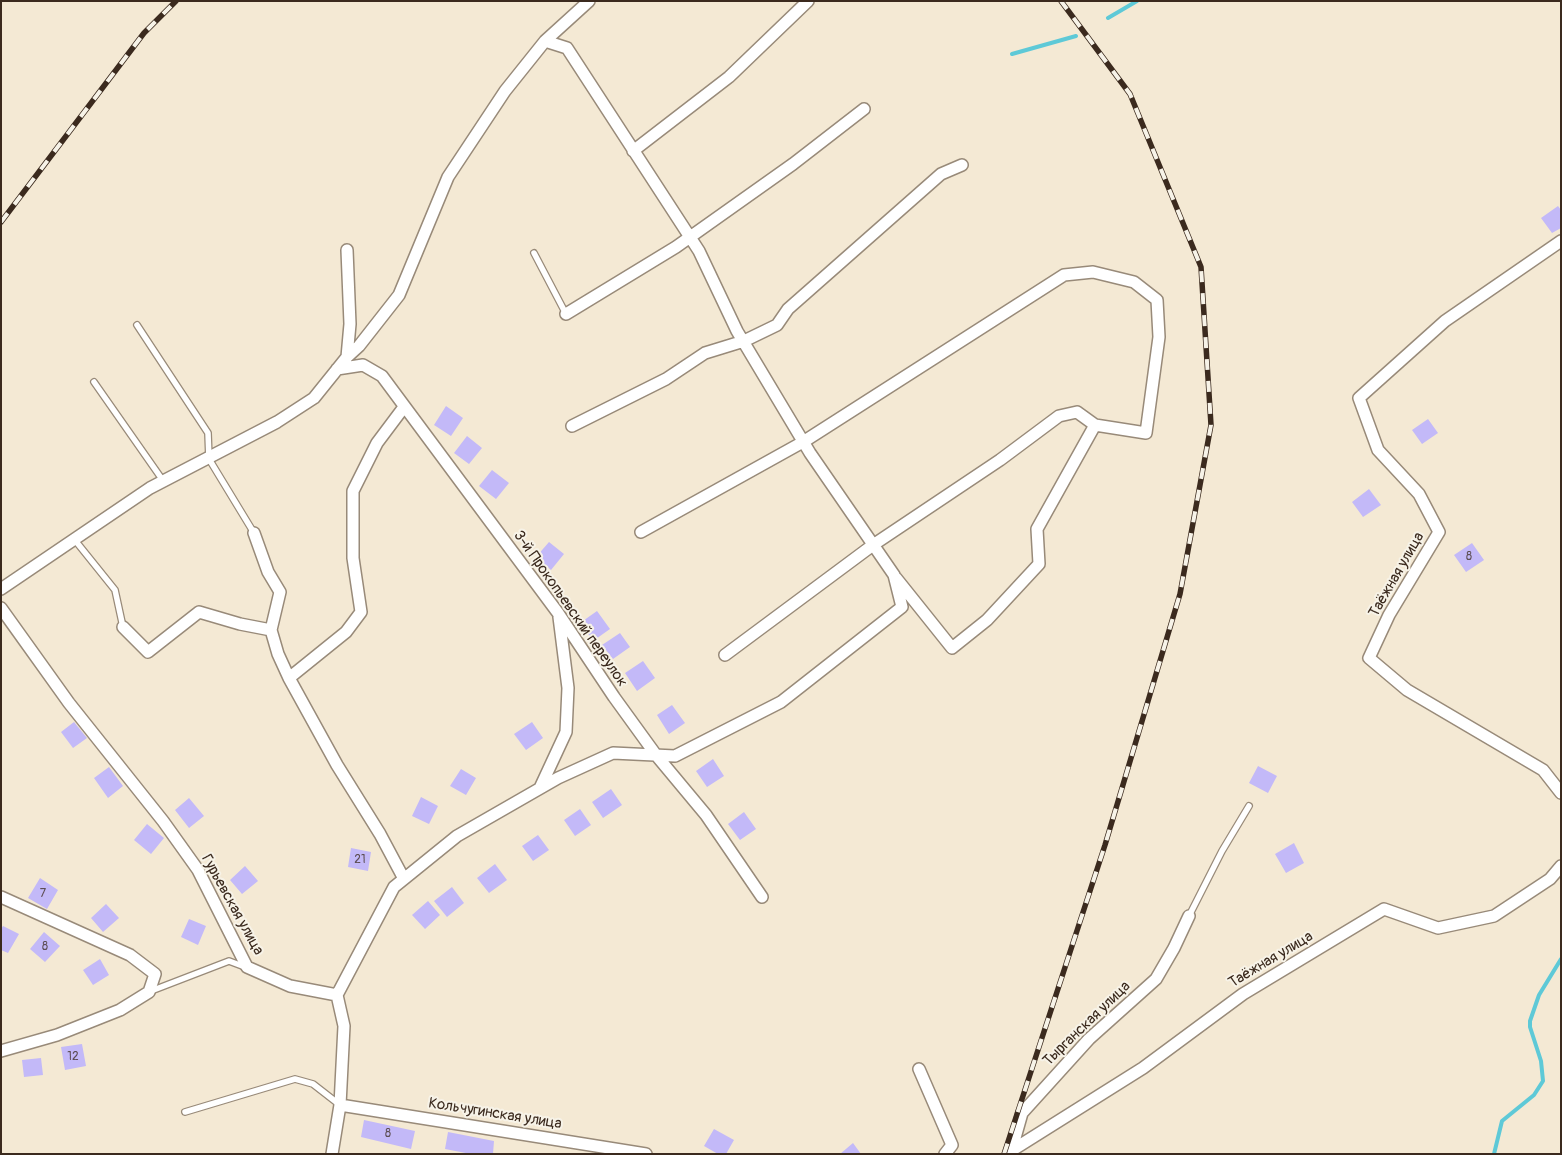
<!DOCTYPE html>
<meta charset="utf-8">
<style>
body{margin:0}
#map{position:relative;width:1562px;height:1155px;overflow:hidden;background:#f4e9d4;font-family:Pangolin,sans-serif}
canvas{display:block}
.frame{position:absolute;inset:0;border:2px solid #3b2a1e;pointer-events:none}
</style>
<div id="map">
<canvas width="1562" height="1155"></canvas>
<div class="frame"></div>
</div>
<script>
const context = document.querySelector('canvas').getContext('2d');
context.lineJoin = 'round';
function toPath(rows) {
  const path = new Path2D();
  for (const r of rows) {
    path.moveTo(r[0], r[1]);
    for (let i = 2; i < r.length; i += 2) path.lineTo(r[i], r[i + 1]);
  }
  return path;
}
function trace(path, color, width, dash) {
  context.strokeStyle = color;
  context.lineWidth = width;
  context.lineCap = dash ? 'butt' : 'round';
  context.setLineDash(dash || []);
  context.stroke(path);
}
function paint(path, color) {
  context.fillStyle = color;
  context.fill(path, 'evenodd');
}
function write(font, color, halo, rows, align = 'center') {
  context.font = font + ' Pangolin,sans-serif';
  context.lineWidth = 4;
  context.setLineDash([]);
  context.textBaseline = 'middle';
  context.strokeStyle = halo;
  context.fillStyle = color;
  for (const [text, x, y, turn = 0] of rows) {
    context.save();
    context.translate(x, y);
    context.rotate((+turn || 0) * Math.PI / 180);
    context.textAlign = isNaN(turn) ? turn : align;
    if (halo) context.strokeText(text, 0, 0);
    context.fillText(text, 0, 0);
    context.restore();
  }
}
trace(toPath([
 [1108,18,1137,1],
 [1012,54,1076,36],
 [1494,1154,1502,1121,1534,1095,1543,1081,1541,1061,1530,1027,1530,1021,1539,995,1561,959]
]), '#5ec9d7', 4);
paint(toPath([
 [1558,206,1561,210,1561,228,1552,233,1541,218],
 [446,406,463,418,451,436,434,425],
 [1428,419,1438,433,1422,444,1412,430],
 [467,436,482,448,469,464,454,453],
 [492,470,509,483,496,499,479,486],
 [1369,489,1381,505,1363,517,1352,502],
 [549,542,564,554,551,570,536,557],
 [1472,543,1484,560,1466,572,1454,555],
 [597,611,610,629,593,641,580,623],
 [620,633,630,647,613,659,602,645],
 [643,661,655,678,637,691,625,673],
 [672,705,685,723,669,734,657,715],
 [74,722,87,738,73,748,61,732],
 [532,722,543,738,526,750,514,734],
 [713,759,724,776,707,787,696,771],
 [1258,766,1277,776,1268,793,1249,783],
 [109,767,123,786,108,798,94,778],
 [461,769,476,778,466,795,450,786],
 [611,789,622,805,603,818,592,802],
 [421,797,438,806,429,824,412,816],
 [189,798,204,816,189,828,175,810],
 [580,809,591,825,575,836,564,820],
 [744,812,756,829,740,840,728,824],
 [147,824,164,838,151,854,134,840],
 [538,835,549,850,533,861,522,846],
 [1294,843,1304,863,1286,873,1275,854],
 [351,848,371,852,368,871,348,867],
 [495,864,507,880,489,893,477,878],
 [245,866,258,881,242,894,230,880],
 [40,878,58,890,47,909,28,898],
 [452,887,464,903,447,917,434,901],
 [428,901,440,915,425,929,412,915],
 [106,904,119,918,103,932,91,918],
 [189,919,206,926,198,945,181,937],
 [3,926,19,934,8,953,1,950,1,929],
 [44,932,60,946,45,962,30,949],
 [100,959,109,975,93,985,83,970],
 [82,1044,86,1066,65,1070,61,1047],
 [41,1058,43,1075,24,1077,22,1060],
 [364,1120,415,1131,411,1149,361,1137],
 [714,1129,734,1140,726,1154,718,1154,704,1146],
 [448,1132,494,1141,493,1154,471,1154,445,1149],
 [853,1143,861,1154,840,1154]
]), '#c3b9f8');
const service = toPath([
 [534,253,566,314],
 [137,325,208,433,209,459,254,533],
 [94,382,164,482],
 [74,539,115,590,123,627],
 [1189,916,1222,851,1249,806],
 [151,991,229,961,245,967],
 [185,1112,295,1079,313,1084,340,1105]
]);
const minor = toPath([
 [545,41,589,1],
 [633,151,729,77,808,1],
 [1561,241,1445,321,1359,398,1378,450,1419,494,1439,532,1389,615,1369,658,1407,690,1543,770,1561,793],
 [566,314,676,247,793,164,864,109],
 [337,369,363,365,382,376,558,613,614,697,656,755,706,815,762,897],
 [572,426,666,379,705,353,744,341,777,325,788,309,941,174,962,165],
 [641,532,803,442,1064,275,1093,272,1134,282,1157,300,1159,337,1146,433,1095,425,1037,529,1039,564,987,620,952,648,896,578],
 [254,533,268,572,280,592,271,630,278,654,289,678],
 [1,589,150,488,277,422,314,398,347,357,350,324,347,250],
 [1,608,69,703,163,821,198,870,247,967,290,986,337,995],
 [123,627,148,652,199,612,240,624,271,630],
 [725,655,873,545,1000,460,1059,416,1077,412,1095,425],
 [540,788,566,732,568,688,559,617],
 [404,879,380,834,337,765,289,678,346,632,361,612,353,558,353,491,377,443,404,407],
 [1,897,130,955,155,974,149,992,120,1010,57,1035,1,1051],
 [337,995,394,887,457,836,558,778,613,753,675,756,781,702,902,607,894,575,810,453,737,331,699,251,567,48,545,41,505,91,448,177,399,295,359,346,347,357],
 [919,1069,952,1145,945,1154],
 [340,1105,646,1154],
 [1011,1151,1143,1068,1243,994,1384,909,1438,928,1494,916,1550,879,1561,866],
 [1011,1152,1022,1113,1089,1039,1156,979,1174,948,1189,916],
 [332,1154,340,1105,344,1026,337,995]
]);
trace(service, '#988a79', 8);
trace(minor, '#988a79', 14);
trace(service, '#fff', 5.5);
trace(minor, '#fff', 11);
const rail = toPath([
 [1,222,144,33,176,1],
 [1004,1154,1105,845,1180,594,1211,425,1201,267,1130,94,1061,1]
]);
trace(rail, '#3b2a1e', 5.5);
trace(rail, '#f7f3e8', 4, [11]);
write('12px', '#5d4e54', null, [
 ["8",1469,557],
 ["21",360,860],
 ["7",43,894],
 ["8",45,947],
 ["12",73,1057],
 ["8",388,1134]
]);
write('15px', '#3b2a1e', '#f7f3e8', [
 ["Таёжная улица",1397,575,-60],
 ["3-й Прокопьевский переулок",570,609,55],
 ["Гурьевская улица",232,905,61],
 ["Таёжная улица",1271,960,-31],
 ["Тырганская улица",1087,1024,-44],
 ["Кольчугинская улица",495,1114,9]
]);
</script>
